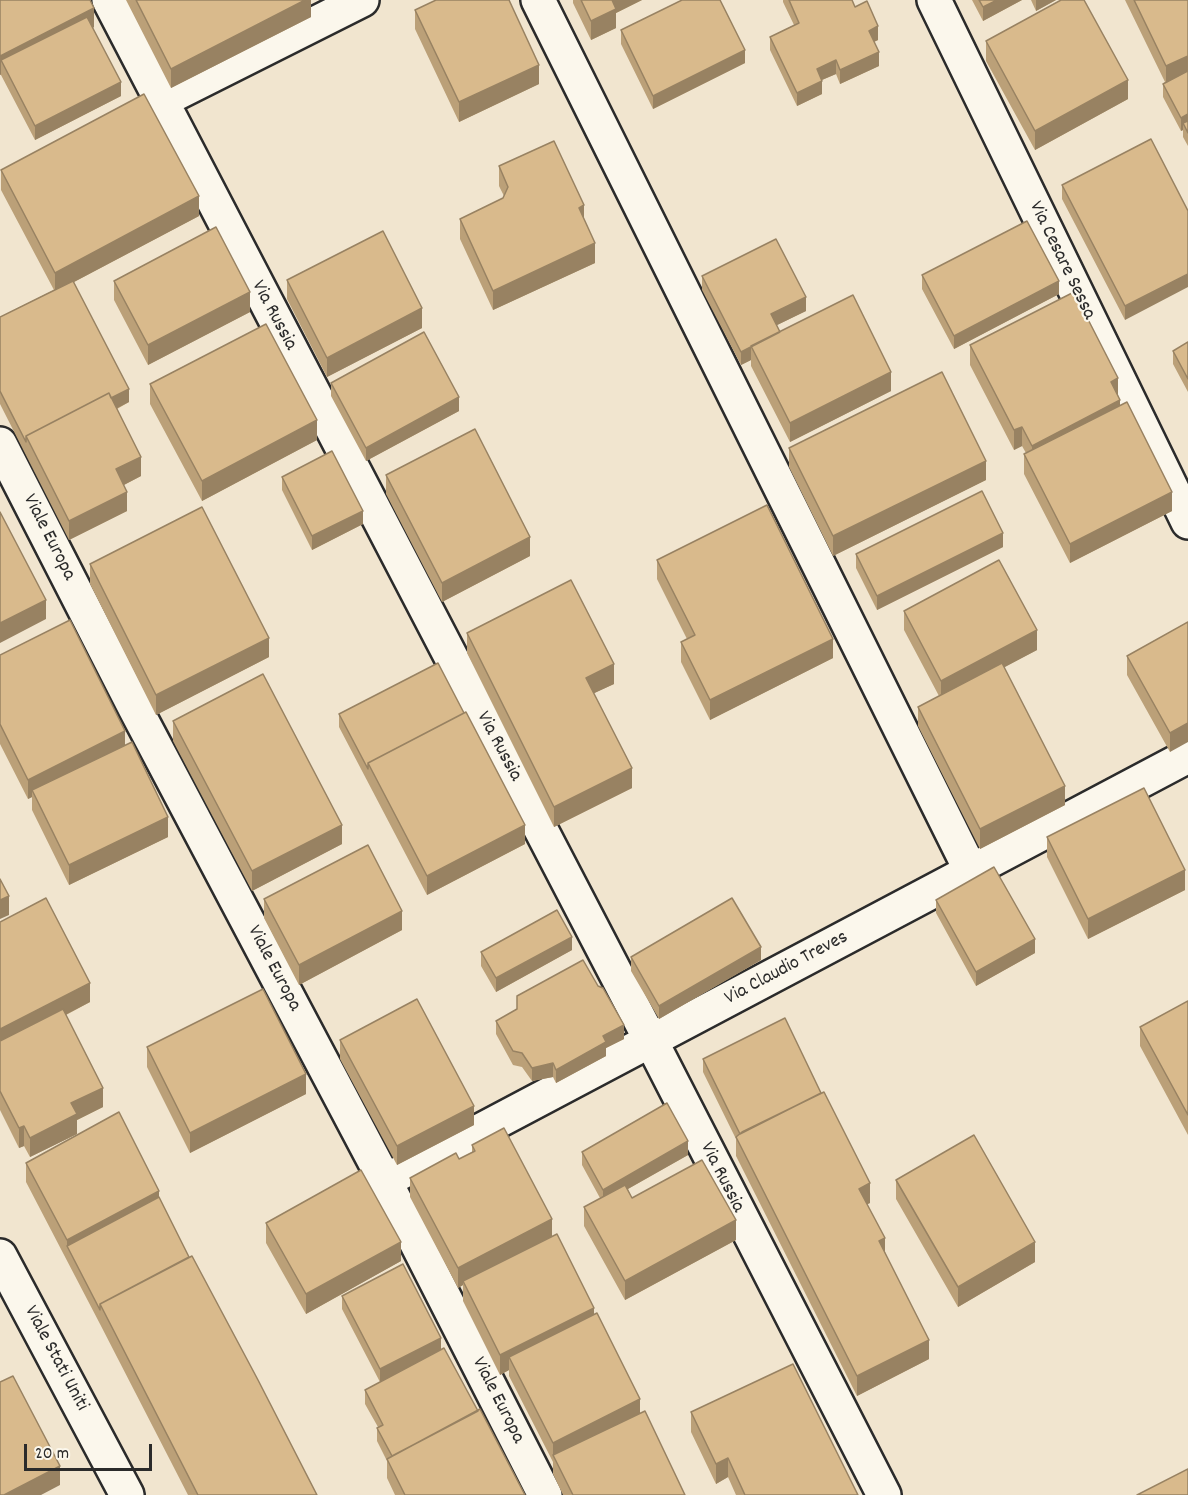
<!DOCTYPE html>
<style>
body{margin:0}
#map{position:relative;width:1188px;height:1495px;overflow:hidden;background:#f1e5cf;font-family:Dekko,sans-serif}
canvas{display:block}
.scale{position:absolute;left:24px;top:1444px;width:128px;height:27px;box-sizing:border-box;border:3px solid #2b2b2b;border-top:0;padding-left:8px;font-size:18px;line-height:21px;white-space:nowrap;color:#2b2b2b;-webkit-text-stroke:4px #fbf7ec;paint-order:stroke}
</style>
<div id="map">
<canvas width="1188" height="1495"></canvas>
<div class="scale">20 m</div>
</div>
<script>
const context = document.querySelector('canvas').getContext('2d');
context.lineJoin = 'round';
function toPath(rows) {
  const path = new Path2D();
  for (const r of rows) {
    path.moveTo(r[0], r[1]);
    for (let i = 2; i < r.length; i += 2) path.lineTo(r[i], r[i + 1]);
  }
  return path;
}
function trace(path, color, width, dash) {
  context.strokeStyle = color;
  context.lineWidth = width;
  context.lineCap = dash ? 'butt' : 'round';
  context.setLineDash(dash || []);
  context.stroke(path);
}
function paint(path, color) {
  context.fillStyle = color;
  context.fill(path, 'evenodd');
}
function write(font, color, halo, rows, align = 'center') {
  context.font = font + ' Dekko,sans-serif';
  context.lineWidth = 4.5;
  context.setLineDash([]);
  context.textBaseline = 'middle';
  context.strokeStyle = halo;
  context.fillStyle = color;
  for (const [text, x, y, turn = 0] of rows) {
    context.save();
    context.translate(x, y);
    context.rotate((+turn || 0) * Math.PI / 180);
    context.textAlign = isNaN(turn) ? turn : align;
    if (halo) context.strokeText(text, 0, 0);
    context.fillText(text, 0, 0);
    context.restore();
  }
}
const street = toPath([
 [109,0,651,1041,884,1495],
 [538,0,971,871],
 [934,0,1188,522],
 [161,101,362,0],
 [0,444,135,708,385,1181,545,1495],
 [385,1181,1188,756],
 [0,1256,127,1495]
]);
trace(street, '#2b2b2b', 38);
trace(street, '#fbf7ec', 33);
paint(toPath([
 [0,0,94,27,93,28,121,96,35,140,1,75,0,75],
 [126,0,311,0,311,17,171,88],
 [573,0,642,0,616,13,616,28,591,40,573,3],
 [783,0,852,0,855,7,878,40,874,42,879,66,840,84,836,74,822,80,822,94,797,106,770,50,770,37,794,25,783,2],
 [972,0,1022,0,983,21],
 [1031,0,1056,0,1036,11],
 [1125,0,1188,0,1188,146,1183,137,1183,130,1181,131,1163,97,1163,84,1165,82],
 [415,10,539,84,459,122,415,29],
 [621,30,745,63,653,109,621,44],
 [986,41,1128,99,1035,150,986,61],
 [1151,139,1125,320,1062,199,1062,185],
 [499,166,595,263,493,310,460,239,460,219,503,198,504,196,499,186],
 [1,170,199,216,74,282,129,402,117,409,141,476,124,485,127,511,69,540,0,404,0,317,54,290,1,190],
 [922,275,1059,294,954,349,922,289],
 [702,276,806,311,777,325,780,332,891,391,790,442,751,366,751,360,741,365,702,290],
 [287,280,422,328,327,377,287,299],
 [114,281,250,312,148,365,114,300],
 [1188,342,1188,392,1173,364,1173,351],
 [970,345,1118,395,1120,406,1172,511,1070,563,1024,474,1024,454,1026,453,1022,446,1014,450,970,365],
 [331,383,459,411,366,461,331,396],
 [150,384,317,440,202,501,150,404],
 [789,448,986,480,833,556,789,467],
 [386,475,530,556,442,602,386,494],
 [282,477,363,524,312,550,282,490],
 [1003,547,877,610,856,568,856,554],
 [657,560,833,658,710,720,681,662,681,642,687,639,657,579],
 [90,564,269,657,156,715,90,584],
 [904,611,1037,650,1004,667,1065,805,980,849,918,726,918,707,939,696,904,630],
 [1188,622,1170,752,1127,675,1127,656],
 [467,633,614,684,594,693,632,788,554,827,467,653],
 [0,655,125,745,168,837,69,885,32,810,32,797,28,799,0,744],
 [339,714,525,844,427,895,339,727],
 [173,721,342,844,252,891,173,741],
 [1047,837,1185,890,1088,939,1047,857],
 [264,899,402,930,299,985,264,918],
 [936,900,1035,953,976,986,936,913],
 [0,922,90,1002,66,1015,103,1107,77,1120,77,1134,30,1157,24,1146,19,1148,0,1110],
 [572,950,496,992,481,966,481,952],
 [631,957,761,960,659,1019,631,971],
 [1188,1001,1188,1135,1140,1046,1140,1027],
 [496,1021,624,1039,606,1048,606,1056,556,1083,553,1077,532,1081,522,1067,513,1065,496,1034],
 [340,1040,474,1125,397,1165,340,1059],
 [147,1047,306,1094,190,1153,147,1067],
 [703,1059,870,1203,867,1204,885,1252,929,1359,857,1396,736,1156,736,1139,703,1072],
 [472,1145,552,1236,594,1314,640,1413,685,1495,563,1495,553,1474,553,1462,509,1376,509,1370,500,1375,463,1301,463,1285,458,1288,410,1197,410,1178,459,1159,472,1152],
 [582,1152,688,1155,628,1189,632,1198,736,1240,625,1300,584,1226,584,1207,600,1198,582,1165],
 [26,1163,159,1197,189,1257,317,1495,188,1495,100,1324,26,1182],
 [896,1180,1035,1262,958,1307,896,1199],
 [266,1223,401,1261,306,1314,266,1243],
 [342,1296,441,1350,478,1411,525,1495,395,1495,387,1478,387,1461,377,1441,377,1428,378,1427,365,1404,365,1390,380,1382,342,1309],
 [691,1412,858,1495,736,1495,728,1477,716,1484,691,1432]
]), '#bba078');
paint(toPath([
 [305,0,311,0,311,17,171,88,171,69],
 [610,0,642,0,616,13,616,28,591,40,591,21],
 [997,0,1022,0,983,21,983,7],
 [1036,0,1056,0,1036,11],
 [94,8,94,27,7,72,1,60,1,74,0,75,0,56],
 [878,26,878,40,869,44,869,31],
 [745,50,745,63,653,109,653,96],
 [879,52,879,66,840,84,840,70],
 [1188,56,1188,75,1166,86,1166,66],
 [836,60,836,74,817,82,817,69],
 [539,65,539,84,459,122,459,102],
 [1128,80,1128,99,1035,150,1035,131],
 [822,81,822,94,797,106,797,93],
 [121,82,121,96,35,140,35,126],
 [1188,114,1188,128,1183,123,1183,130,1181,131,1181,118],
 [199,196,199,216,55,292,55,273],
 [584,205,584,224,579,208],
 [595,243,595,263,493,310,493,291],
 [1188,274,1188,287,1125,320,1125,306],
 [1059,281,1059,294,954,349,954,336],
 [250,292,250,312,148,365,148,345],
 [806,297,806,311,771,328,771,314],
 [422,308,422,328,327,377,327,358],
 [751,347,751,360,741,365,741,352],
 [891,372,891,391,790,442,790,423],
 [1118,378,1118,398,1111,382],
 [129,389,129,402,34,451,28,440],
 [459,397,459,411,366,461,366,448],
 [1120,400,1120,420,1032,465,1032,446],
 [317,420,317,440,202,501,202,481],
 [1022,427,1022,446,1014,450,1014,430],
 [141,457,141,476,116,489,116,469],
 [986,461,986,480,833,556,833,536],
 [127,492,127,511,69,540,69,521],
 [1172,492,1172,511,1070,563,1070,544],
 [363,511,363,524,312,550,312,536],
 [1003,533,1003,547,877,610,877,596],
 [530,537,530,556,442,602,442,583],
 [46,600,46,619,0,643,0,623],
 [1037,630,1037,650,941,701,941,681],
 [269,638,269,657,156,715,156,695],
 [833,639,833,658,710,720,710,700],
 [614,664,614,684,586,697,586,678],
 [1188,723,1188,742,1170,752,1170,733],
 [125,731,125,750,32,790,32,797,28,799,28,780],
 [632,768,632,788,554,827,554,807],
 [1065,786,1065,805,980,849,980,829],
 [168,817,168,837,69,885,69,865],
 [342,825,342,844,252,891,252,871],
 [525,825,525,844,427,895,427,876],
 [1185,870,1185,890,1088,939,1088,919],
 [9,896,9,915,0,919,0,900],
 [402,911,402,930,299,985,299,965],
 [572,937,572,950,496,992,496,978],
 [1035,939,1035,953,976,986,976,972],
 [761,947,761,960,659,1019,659,1006],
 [90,983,90,1002,0,1049,0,1029],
 [624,1025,624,1039,606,1048,606,1056,556,1083,556,1070,603,1036],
 [553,1063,553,1077,532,1081,532,1068],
 [306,1074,306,1094,190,1153,190,1133],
 [103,1088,103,1107,77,1120,77,1134,30,1157,30,1138,71,1103],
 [474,1106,474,1125,397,1165,397,1146],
 [24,1126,24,1146,19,1148,19,1128],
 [688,1141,688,1155,603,1203,603,1190],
 [870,1183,870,1203,859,1208,859,1189],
 [159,1191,159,1210,67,1246,67,1240],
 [552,1219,552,1238,463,1281,463,1285,458,1288,458,1268],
 [736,1220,736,1240,625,1300,625,1281],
 [885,1238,885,1258,879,1241],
 [401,1242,401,1261,306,1314,306,1294],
 [1035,1242,1035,1262,958,1307,958,1287],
 [594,1308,594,1327,509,1357,509,1370,500,1375,500,1355],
 [441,1338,441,1351,380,1383,380,1369],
 [929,1340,929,1359,857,1396,857,1376],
 [640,1399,640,1418,553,1455,553,1462,553,1443],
 [728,1458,728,1477,716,1484,716,1464],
 [60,1466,60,1485,41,1495,4,1495]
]), '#988262');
const building = toPath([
 [0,0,90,0,94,8,0,56,0,0],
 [136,0,305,0,171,69,136,0],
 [436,0,509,0,539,65,459,102,415,10,436,0],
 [581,0,612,0,616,9,591,21,581,0],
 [682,0,720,0,745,50,653,96,621,30,682,0],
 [789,0,852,0,855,7,867,1,878,26,869,31,879,52,840,70,836,60,817,69,822,81,797,93,770,37,799,23,789,0],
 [979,0,997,0,983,7,979,0],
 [1061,0,1084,0,1128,80,1035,131,986,41,1061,0],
 [1134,0,1188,0,1188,56,1166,66,1134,0],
 [87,17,121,82,35,126,1,60,87,17],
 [1188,71,1188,114,1181,118,1163,84,1188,71],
 [144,94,199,196,55,273,1,170,144,94],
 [1188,121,1188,133,1183,123,1188,121],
 [1151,139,1188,211,1188,274,1125,306,1062,185,1151,139],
 [554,141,584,205,579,208,595,243,493,291,460,219,503,198,508,187,499,166,554,141],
 [1027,221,1059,281,954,336,922,275,1027,221],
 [216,227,250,292,148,345,114,281,216,227],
 [383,231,422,308,327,358,287,280,383,231],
 [776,239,806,297,771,314,780,332,741,352,702,276,776,239],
 [73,281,129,389,111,398,109,393,26,436,26,442,0,391,0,317,73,281],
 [1074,292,1118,378,1111,382,1120,400,1032,446,1022,427,1014,430,970,345,1074,292],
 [853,295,891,372,790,423,751,346,853,295],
 [266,324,317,420,202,481,150,384,266,324],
 [424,332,459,397,366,448,331,383,424,332],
 [1188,342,1188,379,1173,351,1188,342],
 [942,372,986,461,833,536,789,448,942,372],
 [109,393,141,457,116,469,127,492,69,521,26,436,109,393],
 [1127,402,1172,492,1070,544,1024,454,1127,402],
 [475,429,530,537,442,583,386,475,475,429],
 [332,451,363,511,312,536,282,477,332,451],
 [982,491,1003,533,877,596,856,554,982,491],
 [767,505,833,639,710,700,681,642,695,635,657,560,767,505],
 [202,507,269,638,156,695,90,564,202,507],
 [0,512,46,600,0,623,0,512],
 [999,560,1037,630,941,681,904,611,999,560],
 [571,580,614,664,586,678,632,768,554,807,467,633,571,580],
 [70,620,125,731,28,780,0,724,0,655,70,620],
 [1188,622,1188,723,1170,733,1127,656,1188,622],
 [438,663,464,713,368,763,368,769,339,714,438,663],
 [1002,663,1065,786,980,829,918,707,1002,663],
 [263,674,342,825,252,871,173,721,263,674],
 [466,712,525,825,427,876,368,763,466,712],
 [132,742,168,817,69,865,32,790,132,742],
 [1144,788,1185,870,1088,919,1047,837,1144,788],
 [368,845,402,911,299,965,264,899,368,845],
 [994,867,1035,939,976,972,936,900,994,867],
 [0,879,9,896,0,900,0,879],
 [46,898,90,983,0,1029,0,922,46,898],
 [732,898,761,947,659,1006,631,957,732,898],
 [557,910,572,937,496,978,481,952,557,910],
 [583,960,598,986,603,988,624,1025,603,1036,606,1042,556,1070,553,1063,532,1068,522,1053,513,1051,496,1021,517,1009,517,996,583,960],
 [263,989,306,1074,190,1133,147,1047,263,989],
 [417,999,474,1106,397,1146,340,1040,417,999],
 [1188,1001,1188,1115,1140,1027,1188,1001],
 [63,1009,103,1088,71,1103,77,1114,30,1138,24,1126,19,1128,0,1091,0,1041,63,1009],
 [785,1018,821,1093,740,1134,703,1059,785,1018],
 [824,1092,870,1183,859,1189,885,1238,879,1241,929,1340,857,1376,736,1137,742,1132,824,1092],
 [667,1103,688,1141,603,1190,582,1152,667,1103],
 [119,1112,159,1191,67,1240,26,1163,119,1112],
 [504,1128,552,1219,458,1268,410,1178,456,1153,459,1159,475,1151,472,1145,504,1128],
 [974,1135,1035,1242,958,1287,896,1180,974,1135],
 [702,1160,736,1220,625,1281,584,1207,625,1185,632,1198,702,1160],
 [361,1170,401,1242,306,1294,266,1223,361,1170],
 [159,1197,189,1257,100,1304,100,1310,67,1246,159,1197],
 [557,1234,594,1308,500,1355,463,1281,557,1234],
 [192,1256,258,1380,317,1495,198,1495,100,1304,192,1256],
 [403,1264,441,1338,380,1369,342,1296,403,1264],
 [597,1313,640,1399,553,1443,509,1357,597,1313],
 [444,1348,478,1411,392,1456,377,1428,383,1425,365,1390,444,1348],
 [793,1364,858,1495,745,1495,728,1458,716,1464,691,1412,793,1364],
 [13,1376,60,1466,4,1495,0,1495,0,1382,13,1376],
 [480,1409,525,1495,405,1495,387,1459,480,1409],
 [645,1411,685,1495,573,1495,553,1455,645,1411],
 [1188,1469,1188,1495,1137,1495,1188,1469]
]);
paint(building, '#d9ba8c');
trace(building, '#988262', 1.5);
write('20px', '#2b2b2b', '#fbf7ec', [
 ["Via Cesare Sessa",1061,261,64],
 ["Via Russia",273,316,62],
 ["Viale Europa",48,538,63],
 ["Via Russia",498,747,62],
 ["Viale Europa",273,969,62],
 ["Via Claudio Treves",787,969,-28],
 ["Via Russia",721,1178,63],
 ["Viale Stati Uniti",55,1359,62],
 ["Viale Europa",497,1401,63]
]);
</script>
